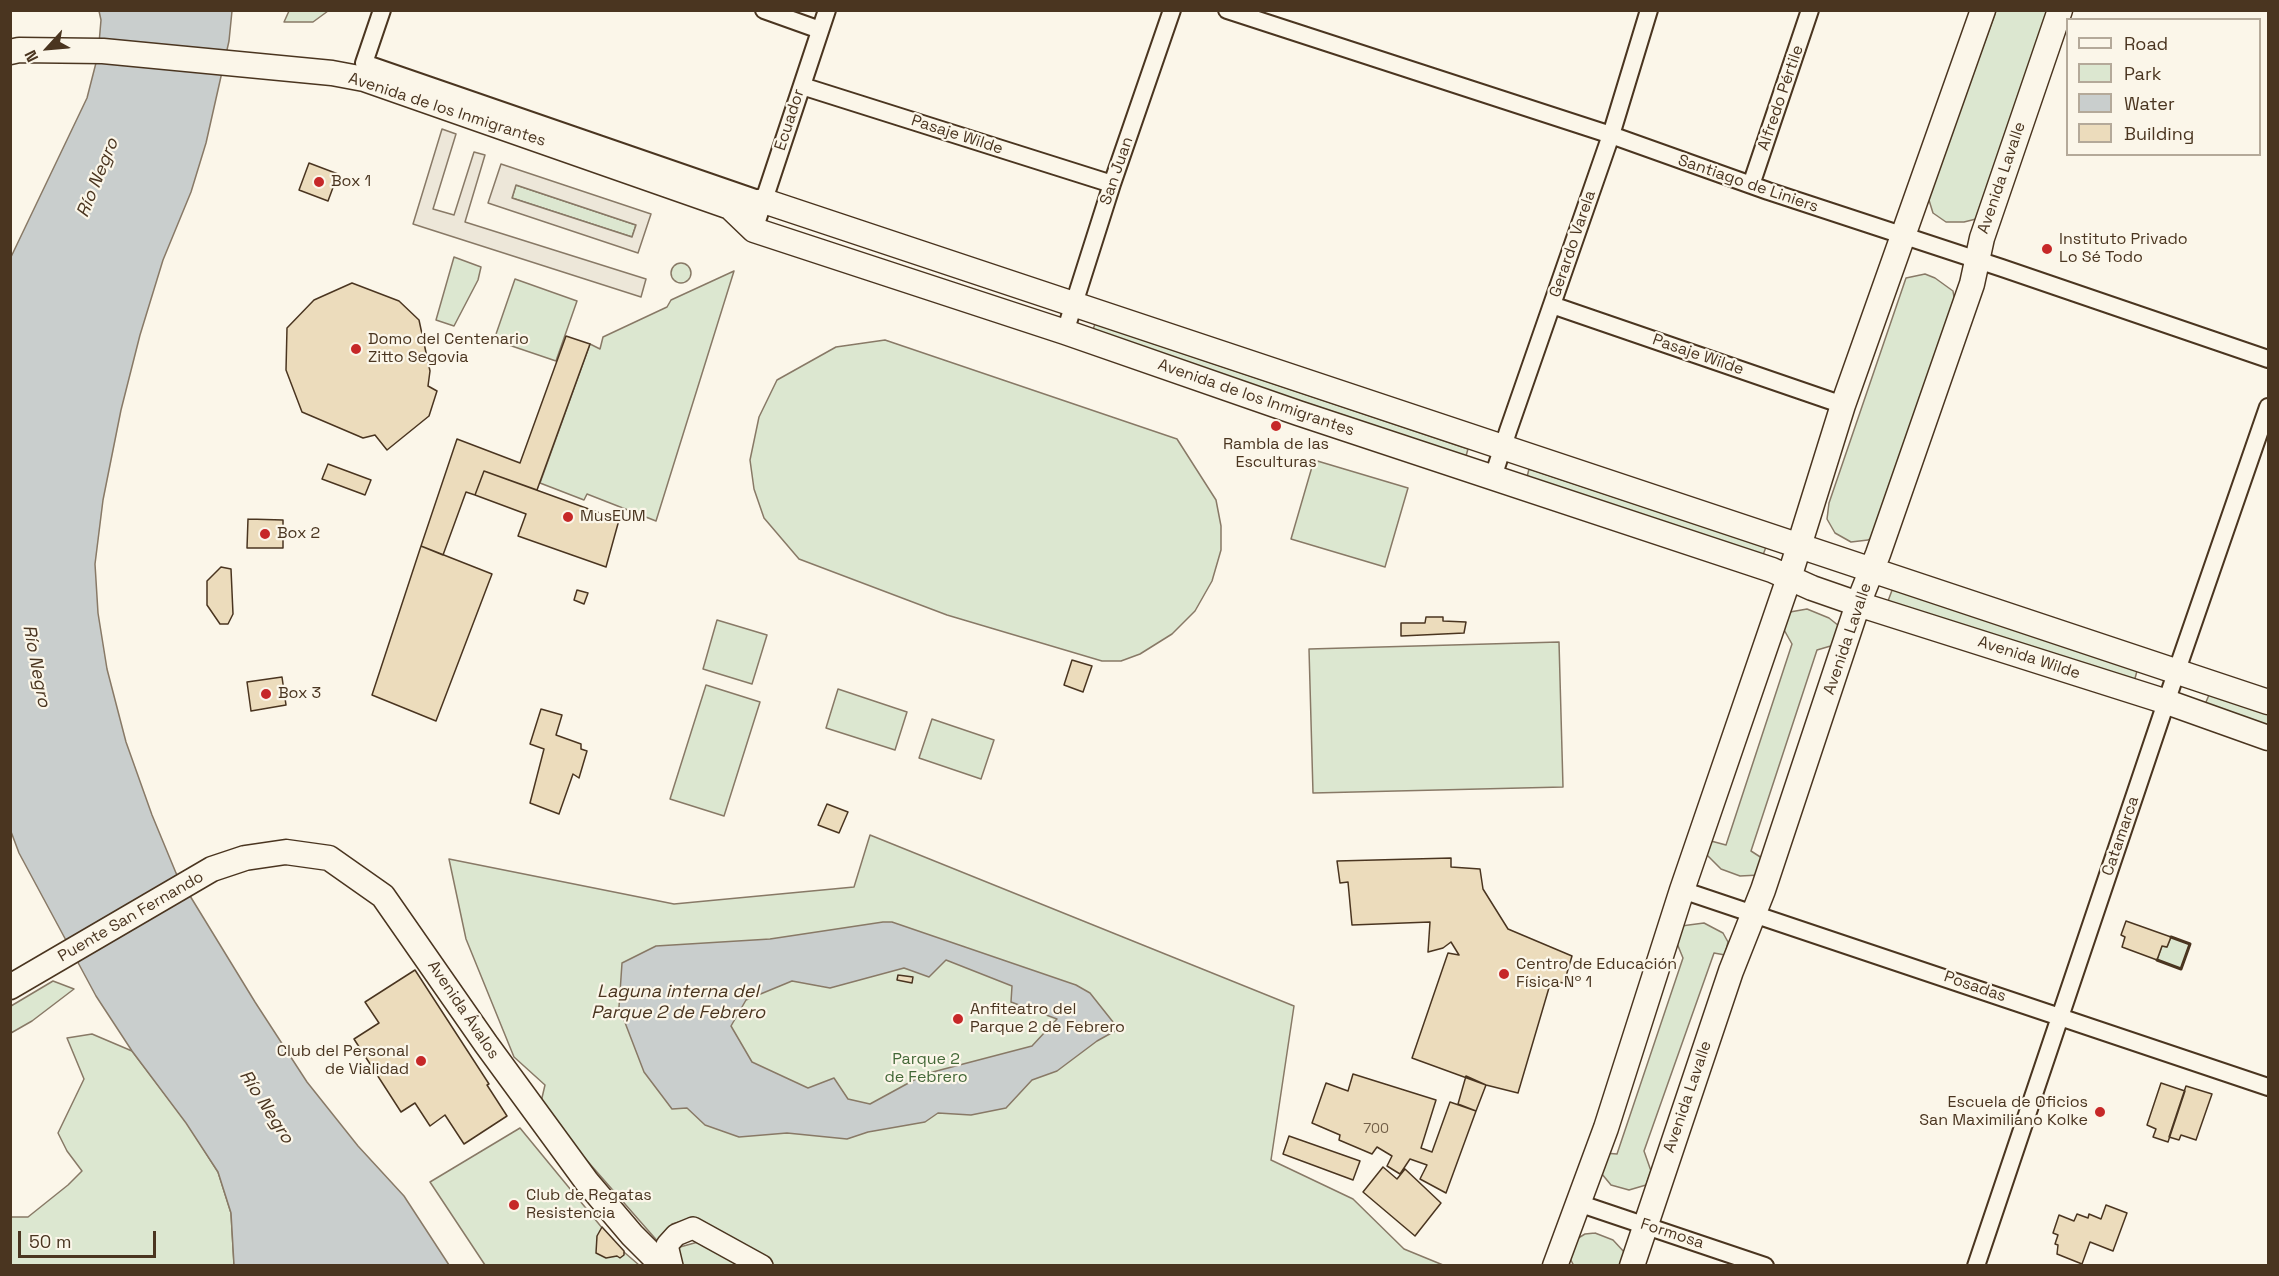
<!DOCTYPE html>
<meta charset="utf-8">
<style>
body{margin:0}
#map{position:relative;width:2279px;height:1276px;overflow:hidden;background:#fbf6e9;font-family:"Space Grotesk",sans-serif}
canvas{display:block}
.frame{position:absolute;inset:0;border:12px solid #4a3520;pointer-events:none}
.legend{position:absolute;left:2066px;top:18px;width:195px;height:138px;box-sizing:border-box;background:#fbf6e9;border:2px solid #b4a999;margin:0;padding:8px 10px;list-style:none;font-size:18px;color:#4a3520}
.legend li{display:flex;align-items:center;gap:12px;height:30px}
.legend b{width:30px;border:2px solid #b4a999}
.north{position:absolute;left:18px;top:18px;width:60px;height:60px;-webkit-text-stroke:4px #fbf6e9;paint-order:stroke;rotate:244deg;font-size:16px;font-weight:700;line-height:24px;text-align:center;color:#4a3520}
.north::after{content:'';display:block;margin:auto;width:21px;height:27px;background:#4a3520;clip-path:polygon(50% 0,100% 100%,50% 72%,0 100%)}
.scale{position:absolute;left:18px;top:1231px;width:138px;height:27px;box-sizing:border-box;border:3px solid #4a3520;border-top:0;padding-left:8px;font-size:18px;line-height:21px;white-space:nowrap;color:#4a3520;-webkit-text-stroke:4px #fbf6e9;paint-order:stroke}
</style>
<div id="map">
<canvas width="2279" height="1276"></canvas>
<div class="frame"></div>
<ul class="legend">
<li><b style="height:8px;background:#fbf6e9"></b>Road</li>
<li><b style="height:16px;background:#dce7d0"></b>Park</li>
<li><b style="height:16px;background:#c9cecd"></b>Water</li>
<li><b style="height:16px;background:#ecdcbc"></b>Building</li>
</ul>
<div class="north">N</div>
<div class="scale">50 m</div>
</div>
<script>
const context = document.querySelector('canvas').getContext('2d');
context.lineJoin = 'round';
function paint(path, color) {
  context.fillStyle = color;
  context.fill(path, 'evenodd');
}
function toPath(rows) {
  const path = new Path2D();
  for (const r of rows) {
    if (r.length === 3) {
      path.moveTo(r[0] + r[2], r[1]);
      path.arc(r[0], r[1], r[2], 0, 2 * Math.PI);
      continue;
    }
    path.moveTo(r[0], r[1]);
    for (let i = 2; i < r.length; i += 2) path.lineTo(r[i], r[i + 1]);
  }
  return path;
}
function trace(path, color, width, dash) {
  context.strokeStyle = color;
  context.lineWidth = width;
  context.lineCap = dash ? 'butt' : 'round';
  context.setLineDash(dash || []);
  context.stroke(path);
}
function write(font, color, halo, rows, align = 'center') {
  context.font = font + ' "Space Grotesk",sans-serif';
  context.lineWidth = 4.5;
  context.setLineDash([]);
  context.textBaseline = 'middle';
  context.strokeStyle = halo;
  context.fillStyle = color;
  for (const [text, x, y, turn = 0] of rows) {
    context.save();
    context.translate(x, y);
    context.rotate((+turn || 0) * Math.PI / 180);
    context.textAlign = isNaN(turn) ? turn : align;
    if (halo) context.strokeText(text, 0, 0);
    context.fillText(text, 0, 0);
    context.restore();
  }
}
const green = toPath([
 [289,11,289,10,328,11,313,22,284,22,289,11],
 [1996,11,2053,11,1980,218,1964,222,1946,222,1933,213,1928,197,1996,11],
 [516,185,636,225,632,237,512,198,516,185],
 [454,257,481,267,478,280,454,326,436,320,454,257],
 [681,273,10],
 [734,271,656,521,587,494,584,500,540,483,590,344,600,349,603,337,667,307,671,300,734,271],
 [1925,274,1935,278,1953,291,1956,309,1877,534,1868,540,1851,542,1835,533,1827,519,1829,503,1906,278,1925,274],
 [515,279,577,301,556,361,494,340,515,279],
 [1095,324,1468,449,1466,456,1092,332,1095,324],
 [885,340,1177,439,1216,500,1221,526,1221,550,1212,581,1195,611,1172,634,1140,654,1121,661,1102,661,947,615,799,559,764,518,754,489,750,460,759,417,777,380,836,347,885,340],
 [1314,460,1408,488,1385,567,1291,539,1314,460],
 [1529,469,1766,547,1763,555,1527,477,1529,469],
 [1894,585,2137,671,2134,682,1888,601,1894,585],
 [1807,609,1829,618,1839,626,1834,645,1817,650,1751,851,1765,860,1759,875,1740,876,1721,869,1706,854,1711,841,1726,845,1792,644,1783,628,1790,612,1807,609],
 [717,620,767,635,752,684,703,669,717,620],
 [1559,642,1563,787,1313,793,1309,649,1559,642],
 [706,685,760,702,724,816,670,799,706,685],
 [838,689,907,712,895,750,826,728,838,689],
 [2209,695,2268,712,2268,728,2209,707,2206,702,2209,695],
 [932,719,994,740,981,779,919,758,932,719],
 [870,835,1294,1006,1271,1160,1353,1199,1404,1249,1443,1265,766,1265,689,1219,672,1224,660,1244,561,1131,541,1102,545,1085,514,1057,466,939,449,859,674,904,854,887,870,835],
 [1704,923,1723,933,1728,942,1725,955,1714,953,1644,1151,1651,1171,1646,1185,1629,1190,1611,1185,1597,1168,1604,1153,1617,1154,1683,958,1676,941,1681,926,1704,923],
 [2171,937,2190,944,2181,969,2157,960,2162,946,2167,947,2171,937],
 [53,981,74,989,32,1021,11,1033,11,1006,53,981],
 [92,1034,132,1051,187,1123,218,1172,231,1213,234,1265,11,1266,11,1217,28,1217,68,1185,82,1171,67,1151,58,1133,84,1079,67,1038,92,1034],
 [520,1128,617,1246,639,1265,485,1265,430,1182,520,1128],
 [1595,1233,1613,1240,1626,1254,1624,1265,1574,1266,1567,1253,1575,1240,1585,1234,1595,1233],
 [698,1242,747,1265,680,1265,676,1258,680,1247,698,1242]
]);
paint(green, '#dce7d0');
trace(green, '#887966', 1.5);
const parking = toPath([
 [442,129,456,134,433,209,454,215,474,152,485,155,465,222,646,279,641,297,413,224,442,129],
 [501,164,651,214,638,253,488,203,501,164],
 [516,185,636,225,632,237,512,198,516,185]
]);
paint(parking, '#ede7d9');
trace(parking, '#887966', 1.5);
const water = toPath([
 [99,11,232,11,229,41,206,143,191,192,163,260,140,335,121,410,103,500,95,564,98,613,107,669,126,742,152,815,176,873,255,1002,307,1082,358,1146,404,1196,449,1265,234,1265,231,1213,218,1172,186,1123,132,1051,96,996,19,853,10,829,10,259,87,98,98,55,101,20,99,11],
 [883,922,892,922,1076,985,1090,993,1113,1022,1115,1031,1097,1041,1057,1071,1032,1080,1006,1108,971,1115,938,1113,925,1122,868,1132,847,1139,787,1133,739,1137,705,1125,687,1108,672,1109,644,1072,619,1007,622,963,656,946,770,939,883,922],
 [946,960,1012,986,1011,1002,1057,1019,1032,1046,925,1074,870,1104,848,1099,834,1078,808,1088,752,1062,731,1026,746,1000,792,981,830,988,904,968,929,977,946,960]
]);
paint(water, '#c9cecd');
trace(water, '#887966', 1.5);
const building = toPath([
 [309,163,338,174,328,201,299,190,309,163],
 [352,283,399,301,419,320,430,371,428,386,437,391,429,416,387,450,375,435,363,438,302,412,286,370,287,328,314,300,352,283],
 [566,336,590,344,537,490,484,471,475,495,466,492,443,555,421,546,457,439,520,463,566,336],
 [328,464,371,480,365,495,322,479,328,464],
 [484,471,619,520,606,567,518,536,526,514,475,495,484,471],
 [248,519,283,520,283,548,247,548,248,519],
 [421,546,492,574,436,721,372,695,421,546],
 [221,567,231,569,233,614,228,624,220,624,207,605,207,581,221,567],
 [577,590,588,593,584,604,574,600,577,590],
 [1426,617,1443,617,1443,621,1466,622,1464,633,1401,636,1401,623,1425,623,1426,617],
 [1072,660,1092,666,1083,692,1064,685,1072,660],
 [282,677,286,705,251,711,247,682,282,677],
 [541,709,562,715,556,735,581,744,581,749,587,751,579,778,573,774,559,814,530,803,544,749,530,744,541,709],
 [827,804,848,812,839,833,818,825,827,804],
 [1451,858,1451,867,1480,869,1483,889,1508,929,1572,956,1564,983,1551,981,1518,1093,1486,1085,1412,1058,1448,953,1459,955,1451,942,1443,948,1428,952,1430,922,1352,925,1348,882,1340,883,1337,861,1451,858],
 [2126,921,2171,937,2167,947,2162,946,2157,960,2122,947,2125,937,2121,935,2126,921],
 [415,970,489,1084,487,1085,507,1116,464,1144,445,1115,430,1126,415,1103,401,1112,354,1039,379,1023,365,1002,415,970],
 [898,975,913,977,912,983,897,980,898,975],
 [1353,1074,1436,1100,1421,1148,1432,1152,1450,1102,1476,1111,1446,1193,1420,1179,1427,1165,1410,1159,1400,1174,1387,1166,1392,1156,1377,1147,1372,1154,1339,1140,1340,1135,1312,1123,1326,1083,1348,1091,1353,1074],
 [1466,1076,1486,1085,1476,1111,1458,1104,1466,1076],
 [2161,1083,2185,1091,2168,1142,2153,1137,2156,1129,2147,1125,2161,1083],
 [2186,1086,2212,1094,2196,1140,2181,1135,2179,1140,2169,1137,2186,1086],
 [1289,1136,1360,1161,1353,1180,1283,1154,1289,1136],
 [1383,1167,1397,1179,1405,1169,1441,1203,1415,1236,1363,1192,1383,1167],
 [2106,1205,2127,1213,2113,1251,2090,1242,2082,1264,2057,1254,2058,1245,2055,1244,2058,1235,2053,1233,2059,1215,2074,1221,2077,1214,2088,1218,2089,1214,2101,1219,2106,1205],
 [602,1227,624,1251,624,1255,620,1258,617,1256,606,1258,596,1253,597,1236,602,1227]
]);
paint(building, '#ecdcbc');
trace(building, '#4a3520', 1.5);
const minor = toPath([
 [382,10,364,63,761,200],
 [764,10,820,30],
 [1227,10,1611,135,1768,191,2002,268,2268,359],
 [802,86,1112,184],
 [1751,185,1810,10],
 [754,230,827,10],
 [1552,305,1843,405],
 [1065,332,1112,184,1172,10],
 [1493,477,1508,431,1611,135,1649,10],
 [1682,890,2268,1087],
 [1578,1203,1765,1266],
 [1976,1266,2177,670,2268,407]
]);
const tertiary = toPath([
 [672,1266,667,1245,676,1235,693,1228,762,1266]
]);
const secondary = toPath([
 [10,52,19,50,103,51,332,73,364,79,730,207,754,230,1065,332,1298,413,1772,570,1812,588,1858,604,2167,702,2268,738],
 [730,207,764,201,2268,702],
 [10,987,212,869,245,858,286,852,329,858,383,896,486,1044,587,1182,632,1235,663,1266],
 [1555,1266,1606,1128,1682,890,1789,578,1843,405,1983,10],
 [1632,1266,1731,971,1763,890,1858,604,1878,554,1972,284,1982,238,2060,10]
]);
trace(minor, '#4a3520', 20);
trace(tertiary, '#4a3520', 24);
trace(secondary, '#4a3520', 27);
trace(minor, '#fbf6e9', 16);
trace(tertiary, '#fbf6e9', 21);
trace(secondary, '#fbf6e9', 24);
trace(toPath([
 [2157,960,2181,969,2190,944,2171,937]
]), '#4a3520', 3);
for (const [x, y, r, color] of [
 [319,182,6,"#c62828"],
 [2047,249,6,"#c62828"],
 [356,349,6,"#c62828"],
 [1276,426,6,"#c62828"],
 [568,517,6,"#c62828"],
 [265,534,6,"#c62828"],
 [266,694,6,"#c62828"],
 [1504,974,6,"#c62828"],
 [958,1019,6,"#c62828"],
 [421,1061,6,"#c62828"],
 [2100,1112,6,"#c62828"],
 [514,1205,6,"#c62828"]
]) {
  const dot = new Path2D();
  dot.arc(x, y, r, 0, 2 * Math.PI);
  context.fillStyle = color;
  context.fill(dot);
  trace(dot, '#fbf6e9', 2);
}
write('14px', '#725f47', null, [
 ["700",1376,1129]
]);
write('16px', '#4a3520', '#fbf6e9', [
 ["Alfredo Pértile",1781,98,-71],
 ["Avenida de los Inmigrantes",447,110,18],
 ["Ecuador",790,120,-72],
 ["Pasaje Wilde",957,135,18],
 ["San Juan",1117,171,-71],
 ["Avenida Lavalle",2002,178,-71],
 ["Santiago de Liniers",1748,184,19],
 ["Gerardo Varela",1573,244,-71],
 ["Pasaje Wilde",1698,355,19],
 ["Avenida de los Inmigrantes",1256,398,19],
 ["Avenida Lavalle",1848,639,-71],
 ["Avenida Wilde",2029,658,18],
 ["Catamarca",2121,836,-71],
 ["Puente San Fernando",131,917,-30],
 ["Posadas",1975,987,19],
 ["Avenida Ávalos",463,1010,56],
 ["Avenida Lavalle",1688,1097,-71],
 ["Formosa",1672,1234,18]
]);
write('16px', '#4a3520', '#fbf6e9', [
 ["Box 1",331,182],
 ["Instituto Privado",2059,240],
 ["Lo Sé Todo",2059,258],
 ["Domo del Centenario",368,340],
 ["Zitto Segovia",368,358],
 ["Rambla de las",1276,445,"center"],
 ["Esculturas",1276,463,"center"],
 ["MusEUM",580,517],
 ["Box 2",277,534],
 ["Box 3",278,694],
 ["Centro de Educación",1516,965],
 ["Física Nº 1",1516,983],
 ["Anfiteatro del",970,1010],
 ["Parque 2 de Febrero",970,1028],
 ["Club del Personal",409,1052,"right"],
 ["de Vialidad",409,1070,"right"],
 ["Escuela de Oficios",2088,1103,"right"],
 ["San Maximiliano Kolke",2088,1121,"right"],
 ["Club de Regatas",526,1196],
 ["Resistencia",526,1214]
], 'left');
write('16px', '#436837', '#fbf6e9', [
 ["Parque 2",926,1060],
 ["de Febrero",926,1078]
]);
write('italic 18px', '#4a3520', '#fbf6e9', [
 ["Río Negro",98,178,-68],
 ["Río Negro",36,666,79],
 ["Laguna interna del",678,992],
 ["Parque 2 de Febrero",678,1013],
 ["Río Negro",266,1107,57]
]);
</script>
